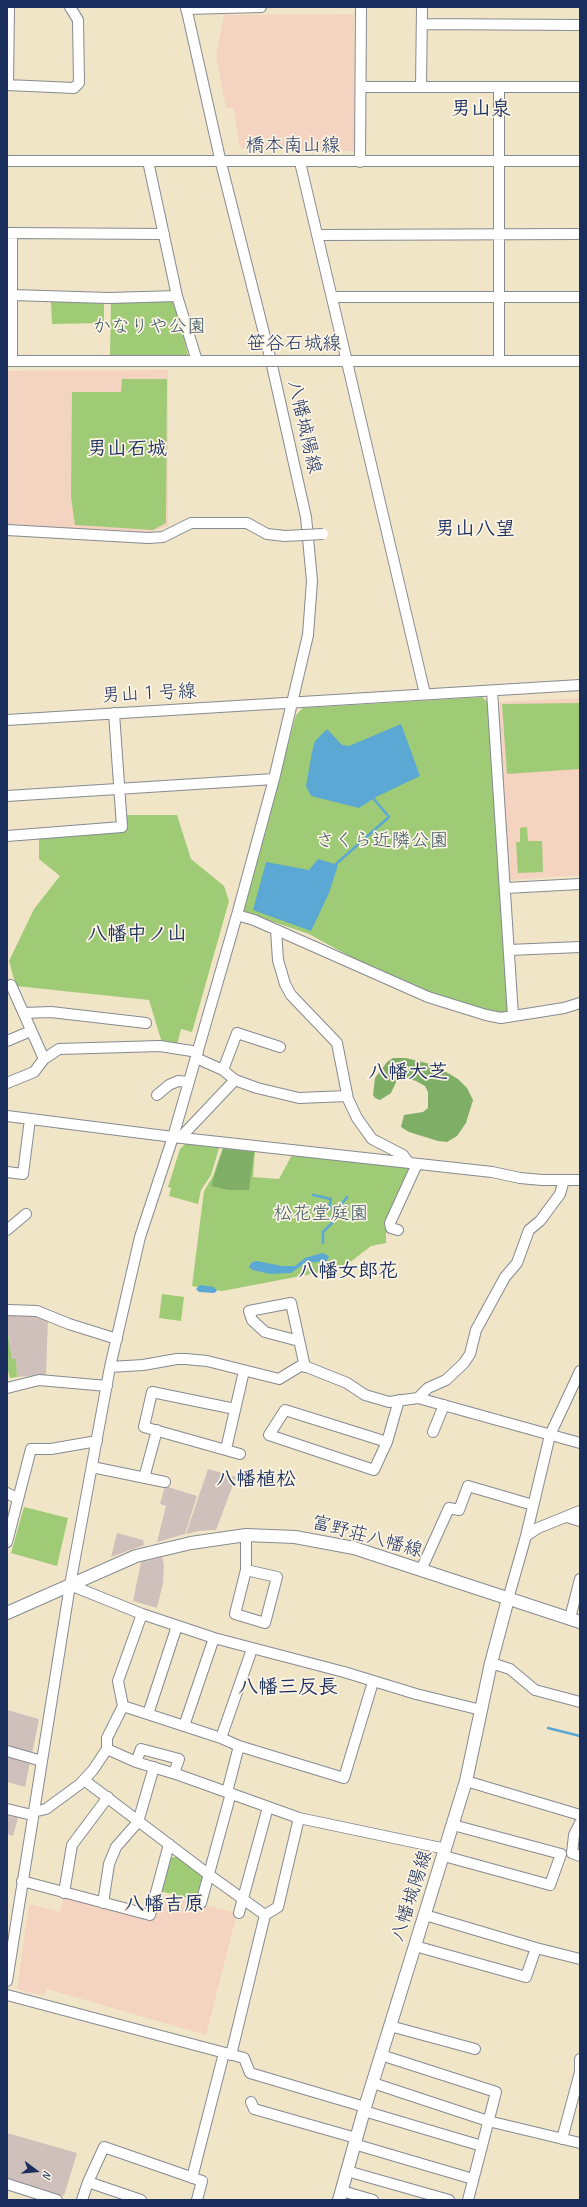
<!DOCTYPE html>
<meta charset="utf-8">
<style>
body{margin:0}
#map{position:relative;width:587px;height:2207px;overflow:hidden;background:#f1e5c7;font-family:Caveat,sans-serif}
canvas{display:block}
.frame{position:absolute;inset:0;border:8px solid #1b2f5e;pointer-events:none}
.north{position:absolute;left:16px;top:2151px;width:40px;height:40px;-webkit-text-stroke:3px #fcf5e5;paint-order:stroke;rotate:106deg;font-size:11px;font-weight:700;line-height:16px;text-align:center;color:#1b2f5e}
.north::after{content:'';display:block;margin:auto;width:14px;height:18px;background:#1b2f5e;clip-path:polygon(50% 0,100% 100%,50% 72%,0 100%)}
</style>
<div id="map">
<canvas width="587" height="2207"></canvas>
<div class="frame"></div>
<div class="north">N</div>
</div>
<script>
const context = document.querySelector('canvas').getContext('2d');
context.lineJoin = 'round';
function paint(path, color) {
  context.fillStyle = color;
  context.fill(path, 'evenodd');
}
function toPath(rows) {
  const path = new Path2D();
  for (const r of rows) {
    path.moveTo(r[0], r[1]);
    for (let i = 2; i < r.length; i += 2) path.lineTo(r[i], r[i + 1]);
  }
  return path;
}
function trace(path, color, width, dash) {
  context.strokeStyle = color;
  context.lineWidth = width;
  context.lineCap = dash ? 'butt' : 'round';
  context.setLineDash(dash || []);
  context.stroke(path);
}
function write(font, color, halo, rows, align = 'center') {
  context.font = font + ' Caveat,"Klee One",sans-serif';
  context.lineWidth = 3.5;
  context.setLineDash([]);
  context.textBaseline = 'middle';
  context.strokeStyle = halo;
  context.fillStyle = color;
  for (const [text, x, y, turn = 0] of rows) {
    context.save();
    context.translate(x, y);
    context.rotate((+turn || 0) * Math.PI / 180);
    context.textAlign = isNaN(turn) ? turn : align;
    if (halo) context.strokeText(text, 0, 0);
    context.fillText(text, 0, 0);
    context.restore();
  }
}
paint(toPath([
 [354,14,355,151,243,149,239,145,234,108,226,108,216,56,224,15],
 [168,370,168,526,150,532,7,526,7,371],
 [580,698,580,875,510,880,497,702],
 [160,1894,237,1913,206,2035,47,1989,44,1996,17,1989,29,1904,60,1912,64,1897,151,1921]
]), '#f4d3c1');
paint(toPath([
 [7,1313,31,1314,48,1319,46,1375,17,1377,16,1359,12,1359,7,1327],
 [208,1469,236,1477,216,1530,198,1531,186,1534],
 [165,1486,197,1496,185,1534,157,1542,166,1506,160,1504],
 [117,1533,143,1540,144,1545,111,1557],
 [162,1557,164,1565,163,1583,157,1608,133,1601,141,1562],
 [7,1710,39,1719,32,1754,7,1746],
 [7,1755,30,1762,25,1787,7,1782],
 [7,1815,18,1818,13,1836,7,1834],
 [7,2133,77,2153,64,2196,7,2179]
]), '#d0c0bc');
paint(toPath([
 [175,299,188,355,110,355,111,301],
 [51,301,104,301,104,323,52,324],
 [122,379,167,379,166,523,153,530,75,525,71,497,72,392,121,392],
 [482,697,488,702,510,1009,503,1015,395,981,309,934,250,914,243,910,296,715,303,708],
 [580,703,580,769,507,774,502,704],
 [125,815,177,815,191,859,224,886,229,901,192,1032,181,1029,177,1045,162,1043,149,1000,16,986,9,961,34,909,60,876,39,859,39,839,127,831],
 [527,827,528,841,542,841,543,872,518,873,516,842,520,842,520,828],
 [187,1142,220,1145,211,1175,201,1190,198,1204,169,1196,171,1188,168,1187,180,1149],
 [223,1147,255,1151,253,1177,279,1179,292,1155,410,1168,386,1225,386,1243,371,1246,349,1263,322,1272,222,1291,192,1286,204,1191,213,1176],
 [162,1294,184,1297,181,1321,159,1318],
 [7,1329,12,1359,16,1359,17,1377,10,1378,7,1367],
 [24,1507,68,1518,57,1566,11,1553],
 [178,1856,206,1877,199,1901,160,1891,170,1858]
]), '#9fca76');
paint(toPath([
 [393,1058,406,1058,434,1065,458,1079,467,1088,473,1100,466,1123,457,1136,447,1142,438,1141,409,1132,401,1127,404,1115,423,1112,428,1108,428,1092,425,1086,416,1081,399,1076,391,1093,380,1100,375,1098,373,1095,375,1078,387,1062],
 [223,1149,254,1152,249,1190,229,1190,211,1186]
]), '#7fae67');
paint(toPath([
 [401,724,420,776,376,797,359,808,311,796,306,786,312,752,315,741,327,729,342,745,349,746],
 [318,859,338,865,329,893,311,931,253,910,266,862,309,870],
 [322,1253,329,1256,327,1261,305,1263,291,1273,270,1274,253,1270,249,1267,252,1262,257,1261,282,1266,295,1266,305,1258],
 [200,1285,214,1287,217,1291,214,1293,199,1292,196,1289]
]), '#5ba8d4');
trace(toPath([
 [336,864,389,817,373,798],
 [313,1195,331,1199,329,1207,334,1209,337,1214,336,1219,323,1232,323,1243],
 [345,1216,342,1212,341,1205,347,1197],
 [548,1728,580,1736]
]), '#5ba8d4', 2.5);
const minor = toPath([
 [186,9,261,7],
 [422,24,580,25],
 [7,85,74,88,79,83,78,20,70,7],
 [8,85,9,7],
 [361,87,580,87],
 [421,87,422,7],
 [7,161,580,161],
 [148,161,177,296,197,361],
 [300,162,425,694],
 [360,162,361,7],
 [7,233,164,234],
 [317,235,580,234],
 [11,295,109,298,177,296],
 [332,297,580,297],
 [7,361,249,361],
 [12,361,12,233],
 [286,361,580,361],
 [499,361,499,87],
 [7,530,148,538,163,537,191,523,247,523,267,534,285,536],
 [492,691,513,1016],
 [7,720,580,685],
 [7,796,274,779],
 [7,836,122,827,114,713],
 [506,888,580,884],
 [237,915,254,920,428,997,486,1015,501,1018,564,1008,580,1003],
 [276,930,278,960,285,984,291,995,337,1043,348,1099,357,1118,372,1139,403,1155,409,1163],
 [509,950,580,947],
 [11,985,44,1059],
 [24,1013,51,1012,146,1023],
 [7,1041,31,1031],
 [196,1058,223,1070,235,1080,257,1088,299,1098,347,1096],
 [223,1070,237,1033,280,1047],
 [7,1083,34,1072,44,1059,59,1049,160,1046,198,1052],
 [157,1095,169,1085,178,1081,189,1082],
 [7,1116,173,1137,492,1172,520,1178,542,1180,580,1180],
 [181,1137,235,1080],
 [7,1172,23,1174,30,1119],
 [7,1230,26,1214],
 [398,1230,391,1228,390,1223,417,1164],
 [7,1310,37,1311,69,1324,117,1339],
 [299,1341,265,1332,252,1320,249,1311,291,1303,305,1367],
 [110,1367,143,1365,177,1359,186,1359,207,1361,279,1379,302,1365,347,1383,365,1395,389,1402,418,1398,580,1443],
 [7,1388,39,1380,107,1386],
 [418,1398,428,1388,446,1380,464,1363,470,1354,476,1330,505,1277,517,1263,529,1230,540,1221,560,1194,564,1180],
 [235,1409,152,1392,144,1427,240,1454],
 [433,1432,444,1405],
 [387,1442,285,1410,269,1435,374,1470,387,1442,399,1400],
 [226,1449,244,1371],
 [92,1467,165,1482],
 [144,1478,157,1430],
 [7,1493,18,1499],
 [567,1517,580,1521],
 [526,1536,538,1528,580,1511],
 [7,1542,31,1449,51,1449,97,1441],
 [246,1570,277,1577,265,1623,235,1614,246,1570,246,1535],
 [421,1570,449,1508,459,1510,468,1486,533,1505],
 [70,1585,142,1614,214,1638,344,1672,416,1694,481,1710],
 [508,1599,526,1536,550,1435,580,1371],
 [570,1618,580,1579],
 [491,1663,510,1669,535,1690,580,1702],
 [123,1706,221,1738,239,1746,344,1778,373,1682],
 [148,1714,177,1626],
 [184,1726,214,1638],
 [221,1738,252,1649],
 [107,1749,136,1762,179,1775,299,1818,446,1849],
 [7,1751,42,1761],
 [136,1762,141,1749,179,1759,174,1773],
 [84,1780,208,1874,265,1915],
 [466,1781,580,1815],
 [227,1792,239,1746],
 [7,1809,32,1815],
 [33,1812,46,1809,80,1784,93,1770,107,1749,107,1738,123,1706,118,1681,142,1614],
 [580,1823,574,1835,572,1853,580,1856],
 [444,1856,550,1885,561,1854,453,1825],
 [22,1881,150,1915,169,1844],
 [64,1893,72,1845,108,1797],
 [103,1903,109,1864,116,1847,138,1822,154,1767],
 [201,1903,231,1793],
 [239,1913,268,1807],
 [425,1915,536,1948,580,1959],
 [415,1946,526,1977,536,1948],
 [7,1981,70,1585,110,1367,140,1237,173,1137,237,915,274,779,308,635,312,581,306,517,271,361,221,163,186,7],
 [7,1995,244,2058,250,2073,365,2107],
 [390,2026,475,2049],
 [231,2055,265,1915,278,1907,299,1818],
 [381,2055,496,2092,468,2200],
 [373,2083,488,2121,580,2143],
 [251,2102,254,2109,356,2138],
 [364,2111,482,2146],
 [562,2139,580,2072,580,2059],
 [354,2144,473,2179],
 [347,2171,449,2200],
 [192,2178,224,2053],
 [7,2184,57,2200],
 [342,2191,373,2200],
 [82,2200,88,2182],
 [141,2200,88,2182,104,2147,202,2181,197,2200]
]);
const major = toPath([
 [7,1613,136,1556,191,1543,246,1535,295,1537,354,1548,580,1622],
 [339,2200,365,2107,466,1781,491,1663,508,1599]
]);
trace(minor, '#868a92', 12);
trace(major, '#868a92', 14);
trace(minor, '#fff', 10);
trace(major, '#fff', 12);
const minorBridge = toPath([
 [249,361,286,361],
 [285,536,323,534]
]);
trace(minorBridge, '#868a92', 12, []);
trace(minorBridge, '#fff', 10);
write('19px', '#1b2f5e', '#fcf5e5', [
 ["橋本南山線",293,146],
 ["笹谷石城線",294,344],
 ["八幡城陽線",304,427,77],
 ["男山１号線",149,694,-3],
 ["富野荘八幡線",367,1537,15],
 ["八幡城陽線",412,1896,-72]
]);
write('19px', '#3c5664', '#fcf5e5', [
 ["かなりや公園",149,327],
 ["さくら近隣公園",382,841],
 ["松花堂庭園",321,1214]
]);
write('bold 20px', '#1b2f5e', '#fcf5e5', [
 ["男山泉",481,110],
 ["男山石城",127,450],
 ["男山八望",475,530],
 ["八幡中ノ山",137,935],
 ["八幡大芝",408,1073],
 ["八幡女郎花",348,1272],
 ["八幡植松",256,1480],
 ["八幡三反長",288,1688],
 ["八幡吉原",164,1905]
]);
</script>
